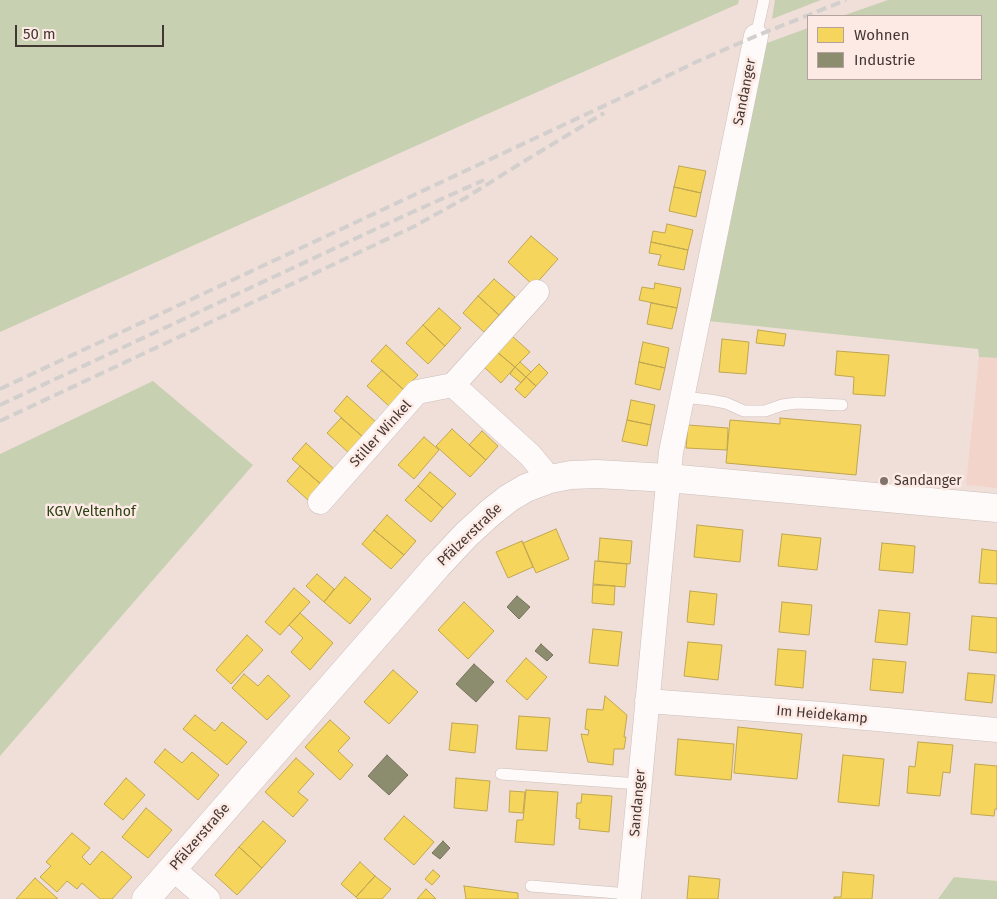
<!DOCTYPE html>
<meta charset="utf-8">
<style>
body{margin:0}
#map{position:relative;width:997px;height:899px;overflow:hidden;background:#f0dfd9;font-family:"Fira Sans",sans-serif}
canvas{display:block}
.legend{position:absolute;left:807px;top:15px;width:175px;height:65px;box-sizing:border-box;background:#feeae4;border:1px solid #b3a29d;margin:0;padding:6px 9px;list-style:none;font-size:15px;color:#433733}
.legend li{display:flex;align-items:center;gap:10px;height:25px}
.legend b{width:25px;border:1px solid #b3a29d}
.scale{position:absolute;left:15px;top:25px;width:149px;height:22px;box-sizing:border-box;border:2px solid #433733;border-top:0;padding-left:6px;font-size:15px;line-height:18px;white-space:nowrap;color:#433733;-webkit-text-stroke:4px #feeae4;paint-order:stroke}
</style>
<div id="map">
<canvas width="997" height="899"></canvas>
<ul class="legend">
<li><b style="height:14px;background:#f6d55c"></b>Wohnen</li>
<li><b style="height:14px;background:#8c8c6e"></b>Industrie</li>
</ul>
<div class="scale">50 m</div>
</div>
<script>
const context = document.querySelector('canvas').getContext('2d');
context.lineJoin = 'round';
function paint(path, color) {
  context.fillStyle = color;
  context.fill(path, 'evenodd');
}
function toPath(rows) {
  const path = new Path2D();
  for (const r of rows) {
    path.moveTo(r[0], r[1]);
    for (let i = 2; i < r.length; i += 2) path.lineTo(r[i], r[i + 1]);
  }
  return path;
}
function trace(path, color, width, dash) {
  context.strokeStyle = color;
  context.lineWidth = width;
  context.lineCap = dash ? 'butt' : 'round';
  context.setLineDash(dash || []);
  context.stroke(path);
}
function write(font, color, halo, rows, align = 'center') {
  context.font = font + ' "Fira Sans",sans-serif';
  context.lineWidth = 5;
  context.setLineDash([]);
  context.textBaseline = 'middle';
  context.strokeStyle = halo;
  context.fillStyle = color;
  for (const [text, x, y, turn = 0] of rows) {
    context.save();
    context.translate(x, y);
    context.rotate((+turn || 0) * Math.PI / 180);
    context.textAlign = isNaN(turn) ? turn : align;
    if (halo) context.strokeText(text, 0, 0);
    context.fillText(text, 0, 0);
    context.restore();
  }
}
paint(toPath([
 [979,357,997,358,997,488,966,485]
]), '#f2d4ca');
paint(toPath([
 [0,0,739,0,738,4,476,119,0,332],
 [775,0,821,0,772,19],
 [888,0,997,0,997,358,979,357,978,349,708,321,767,43,808,28,808,79,981,79,981,16,842,16],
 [153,381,253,465,0,756,0,454],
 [954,877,997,881,997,899,938,899]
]), '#c7d1b1');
const homes = toPath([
 [679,166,706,171,701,193,674,187,679,166],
 [674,187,701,193,696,217,669,211,674,187],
 [667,224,693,230,688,250,651,242,653,231,665,233,667,224],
 [531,236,558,259,534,286,508,262,531,236],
 [651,242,688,250,684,270,658,265,661,255,649,253,651,242],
 [494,279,515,297,499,315,478,296,494,279],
 [655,283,681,288,677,308,639,300,642,287,654,289,655,283],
 [478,296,499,315,484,332,463,313,478,296],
 [651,303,677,308,672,329,647,324,651,303],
 [439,308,461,328,445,346,423,325,439,308],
 [423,325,445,346,428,364,406,343,423,325],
 [758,330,786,334,784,346,756,343,758,330],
 [512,336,530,352,515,367,497,352,512,336],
 [722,339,749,342,746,374,719,372,722,339],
 [643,342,669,348,665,368,639,362,643,342],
 [386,345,418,375,404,390,371,361,386,345],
 [837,351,889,355,885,396,853,394,854,377,835,375,837,351],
 [497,352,515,367,501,383,483,366,497,352],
 [520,362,531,372,526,377,515,367,520,362],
 [639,362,665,368,660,390,635,384,639,362],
 [539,364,548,373,536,386,526,377,539,364],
 [515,367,526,377,521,383,510,374,515,367],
 [382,370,404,390,389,406,367,386,382,370],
 [526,377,536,386,525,398,515,389,526,377],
 [347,396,377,423,364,438,334,411,347,396],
 [631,400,655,405,651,425,627,420,631,400],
 [341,418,364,438,350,454,327,433,341,418],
 [780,418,861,425,856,475,726,463,730,420,780,424,780,418],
 [627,420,651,425,647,446,622,441,627,420],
 [688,425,728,428,727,450,686,448,688,425],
 [452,429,486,460,470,477,436,446,452,429],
 [482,431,498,446,486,460,469,445,482,431],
 [424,437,439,450,414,479,398,465,424,437],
 [306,443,336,471,323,486,292,459,306,443],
 [300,466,323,486,309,501,287,481,300,466],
 [430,472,456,494,443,508,418,486,430,472],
 [418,486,443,508,431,522,405,500,418,486],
 [387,515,416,541,404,555,374,530,387,515],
 [697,525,743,530,740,562,694,557,697,525],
 [556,529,569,559,536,573,523,543,556,529],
 [374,530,404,555,391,569,362,544,374,530],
 [782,534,821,538,817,570,778,566,782,534],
 [600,538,632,541,630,564,598,561,600,538],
 [522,541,533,567,508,578,496,552,522,541],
 [882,543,915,546,913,573,879,570,882,543],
 [982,549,997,551,997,584,979,583,982,549],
 [595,561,627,564,625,587,593,584,595,561],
 [317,574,334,589,324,602,306,586,317,574],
 [345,577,371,599,350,624,324,602,345,577],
 [593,585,615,586,614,605,592,603,593,585],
 [294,588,310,602,280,635,265,622,294,588],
 [690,591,717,594,714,625,687,622,690,591],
 [464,602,494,631,468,659,438,630,464,602],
 [782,602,812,605,809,635,779,632,782,602],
 [879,610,910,613,907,645,875,642,879,610],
 [300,613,333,643,310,670,291,652,303,638,289,625,300,613],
 [972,616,997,618,997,653,969,650,972,616],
 [593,629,622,632,618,666,589,663,593,629],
 [247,635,263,650,231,684,216,670,247,635],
 [688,642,722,645,718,680,684,676,688,642],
 [778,649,806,651,803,688,775,685,778,649],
 [526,658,547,677,527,700,506,681,526,658],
 [873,659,906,662,903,693,870,690,873,659],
 [393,670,418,692,389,724,364,702,393,670],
 [968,673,995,675,992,703,965,700,968,673],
 [244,674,258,686,268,675,290,696,267,720,232,688,244,674],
 [605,696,627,715,624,737,626,737,624,749,614,749,613,765,588,762,581,734,588,735,589,730,585,729,587,709,603,710,605,696],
 [195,715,215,731,222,722,247,742,227,765,183,729,195,715],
 [519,716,550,718,547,751,516,749,519,716],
 [330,720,350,738,338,751,353,765,340,780,305,747,330,720],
 [452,723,478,725,475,753,449,750,452,723],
 [738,727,802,734,797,779,734,773,738,727],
 [678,739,734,744,731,780,675,775,678,739],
 [918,742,953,745,950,773,943,772,940,796,907,793,909,766,915,767,918,742],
 [165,749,182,763,192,752,219,775,198,800,154,762,165,749],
 [843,755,884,759,879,806,838,802,843,755],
 [296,758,314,774,298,792,308,800,293,817,265,792,296,758],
 [975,764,997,766,997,809,995,809,994,816,971,814,975,764],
 [126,778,145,795,123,820,104,804,126,778],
 [456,778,490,781,487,811,454,808,456,778],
 [526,790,558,792,554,845,515,842,517,820,523,820,526,790],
 [510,791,525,792,523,813,509,812,510,791],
 [582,794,612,796,609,832,579,829,580,819,576,818,577,803,581,803,582,794],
 [146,808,172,830,148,858,122,837,146,808],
 [404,816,434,842,414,865,384,839,404,816],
 [263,821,286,841,262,868,239,847,263,821],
 [72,833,90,848,82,857,90,865,102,851,132,877,112,899,100,899,82,883,77,889,67,881,57,892,40,877,51,866,46,862,72,833],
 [239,847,262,868,237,895,215,875,239,847],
 [360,862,375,876,356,897,341,884,360,862],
 [433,870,440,876,432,885,425,879,433,870],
 [843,872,874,875,872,899,834,899,834,897,841,897,843,872],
 [375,876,391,889,382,899,358,899,356,897,375,876],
 [689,876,720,879,718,899,687,899,689,876],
 [35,878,58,899,16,899,35,878],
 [464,886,518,893,518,899,466,899,464,886],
 [426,889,436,899,417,899,426,889]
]);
paint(homes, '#f6d55c');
trace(homes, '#c0a650', 1);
const industry = toPath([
 [517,596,530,607,519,619,507,607,517,596],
 [541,644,553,655,547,661,535,651,541,644],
 [474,664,494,682,476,702,456,684,474,664],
 [387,755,408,775,389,795,368,776,387,755],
 [443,841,450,848,440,859,432,853,443,841]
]);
paint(industry, '#8c8c6e');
trace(industry, '#76725c', 1);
const lane = toPath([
 [756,36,764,0],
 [682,397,710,400,726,403,744,411,765,411,782,405,797,403,842,405],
 [501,774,639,784],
 [531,886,629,894]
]);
const street = toPath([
 [537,292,453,385,530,455,550,479],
 [320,502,417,392,453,385],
 [647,701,822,714,997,730],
 [172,868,208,899],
 [629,897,671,452,756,36]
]);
const secondary = toPath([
 [146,899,437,566,466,535,490,513,509,498,526,488,550,479,571,475,597,474,668,478,997,508]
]);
trace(lane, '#ccbeb9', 12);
trace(street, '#ccbeb9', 25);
trace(secondary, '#ccbeb9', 29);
trace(lane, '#fdfaf9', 11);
trace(street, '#fdfaf9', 24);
trace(secondary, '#fdfaf9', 28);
trace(toPath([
 [0,389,655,82,696,62,756,36,846,0],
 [0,405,408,214,484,180],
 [0,421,413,227,467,197,518,165,604,113]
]), '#d3cfcd', 4, [10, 5]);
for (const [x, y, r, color] of [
 [884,481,5,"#80726d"]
]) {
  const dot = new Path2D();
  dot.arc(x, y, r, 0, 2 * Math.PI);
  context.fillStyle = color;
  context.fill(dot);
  trace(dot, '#feeae4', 2);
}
write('14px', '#433733', '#feeae4', [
 ["Sandanger",745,92,-79],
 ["Stiller Winkel",381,434,-48],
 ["Pfälzerstraße",470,535,-44],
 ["Im Heidekamp",822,715,5],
 ["Sandanger",638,803,-85],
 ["Pfälzerstraße",200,837,-49]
]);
write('14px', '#433733', '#feeae4', [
 ["Sandanger",894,481]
], 'left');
write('14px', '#274013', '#feeae4', [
 ["KGV Veltenhof",91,512]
]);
</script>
